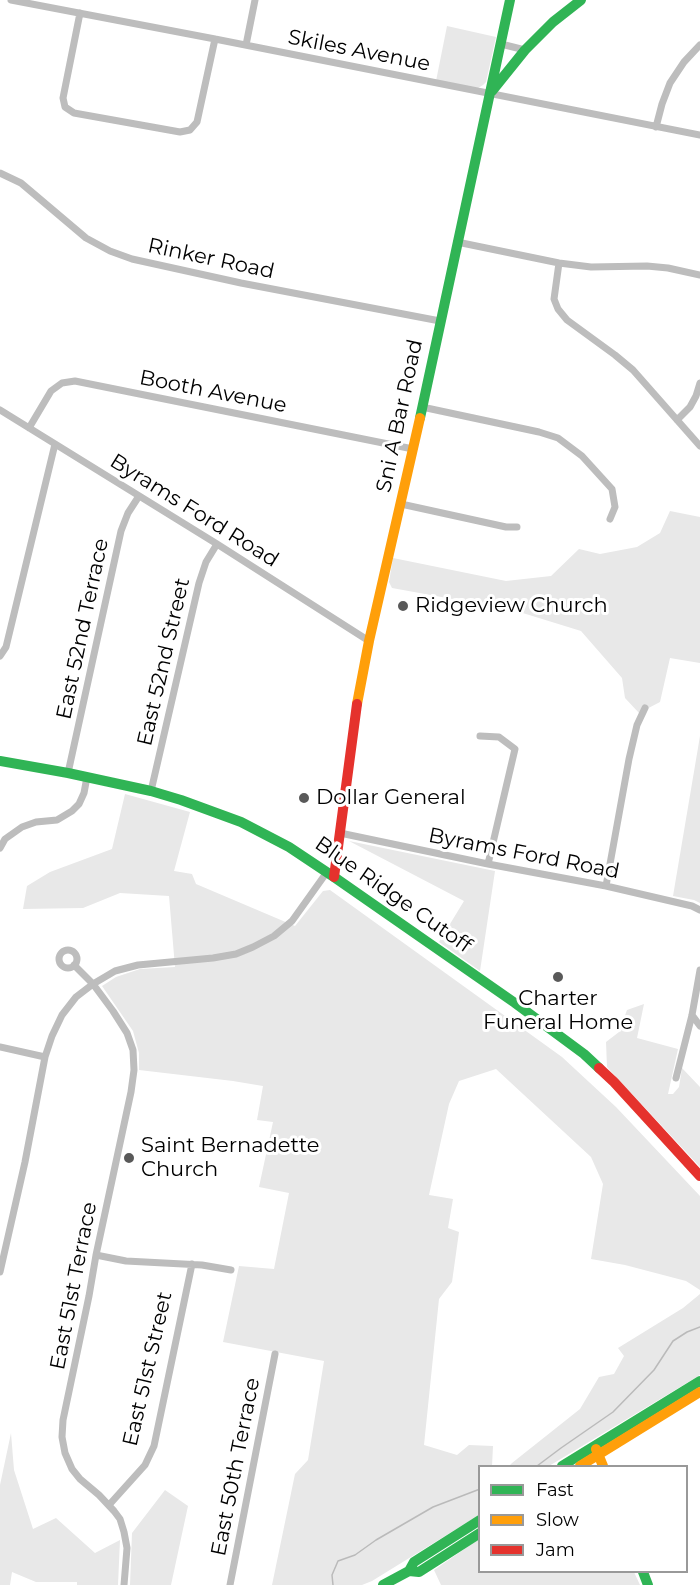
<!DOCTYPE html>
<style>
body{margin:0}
#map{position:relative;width:700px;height:1585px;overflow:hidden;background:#fff;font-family:Montserrat,sans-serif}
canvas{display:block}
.legend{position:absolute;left:478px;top:1465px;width:210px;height:108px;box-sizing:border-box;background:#fff;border:2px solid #999;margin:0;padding:8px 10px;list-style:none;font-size:18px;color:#000}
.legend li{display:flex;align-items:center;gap:12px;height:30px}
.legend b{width:30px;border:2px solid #999}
</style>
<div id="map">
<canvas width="700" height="1585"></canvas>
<ul class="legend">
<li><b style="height:8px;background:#30b455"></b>Fast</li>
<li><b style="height:8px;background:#ff9f0a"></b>Slow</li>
<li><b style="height:8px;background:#e5322d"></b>Jam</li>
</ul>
</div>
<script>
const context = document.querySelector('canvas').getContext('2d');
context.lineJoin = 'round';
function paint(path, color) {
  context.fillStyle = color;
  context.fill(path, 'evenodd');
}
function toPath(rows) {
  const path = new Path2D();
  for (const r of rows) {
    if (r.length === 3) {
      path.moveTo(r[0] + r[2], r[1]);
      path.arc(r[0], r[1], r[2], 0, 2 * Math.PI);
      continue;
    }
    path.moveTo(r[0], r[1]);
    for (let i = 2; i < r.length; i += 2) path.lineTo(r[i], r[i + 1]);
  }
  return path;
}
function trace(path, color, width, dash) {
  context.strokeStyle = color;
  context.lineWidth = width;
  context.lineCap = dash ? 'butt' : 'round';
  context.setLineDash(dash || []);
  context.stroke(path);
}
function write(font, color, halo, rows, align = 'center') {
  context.font = font + ' Montserrat,sans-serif';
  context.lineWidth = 6;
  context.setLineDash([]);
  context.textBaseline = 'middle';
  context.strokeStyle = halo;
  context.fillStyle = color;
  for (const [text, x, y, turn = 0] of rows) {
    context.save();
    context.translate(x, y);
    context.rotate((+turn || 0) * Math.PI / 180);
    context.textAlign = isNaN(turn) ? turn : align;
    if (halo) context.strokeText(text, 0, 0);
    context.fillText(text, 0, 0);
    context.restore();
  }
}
paint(toPath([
 [447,26,496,37,486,82,483,85,478,88,436,81],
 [670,511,700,517,700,663,670,658,660,702,639,713,625,698,622,678,581,631,513,610,392,588,389,582,393,558,506,581,551,576,579,549,600,554,637,547,660,533],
 [700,736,700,903,694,900,673,896],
 [125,794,190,812,174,871,192,874,196,884,295,926,323,891,330,890,562,1057,616,1107,700,1196,700,1290,686,1281,625,1265,591,1259,603,1184,591,1157,496,1069,459,1081,449,1104,429,1195,453,1199,448,1228,459,1232,452,1282,439,1299,424,1445,457,1455,469,1445,493,1446,492,1466,480,1466,479,1515,372,1581,362,1585,272,1585,295,1474,308,1460,324,1361,223,1342,239,1266,274,1269,289,1193,259,1187,273,1122,257,1120,263,1086,233,1081,139,1070,139,1053,133,1031,102,986,116,977,140,969,175,967,169,896,120,893,83,908,23,909,27,886,50,872,112,849],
 [349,841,495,871,480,971,439,942,464,901],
 [644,1004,637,1038,678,1049,668,1094,673,1094,679,1087,682,1068,700,1087,700,1167,607,1067,606,1042,619,1032,627,1010],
 [700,1294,700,1375,549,1466,509,1466,512,1463,580,1409,599,1377,614,1374,624,1356,618,1348,683,1308],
 [11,1433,14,1470,33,1529,56,1518,95,1553,120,1540,118,1585,77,1585,77,1582,36,1582,12,1572,10,1585,0,1585,0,1485],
 [165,1490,188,1506,171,1585,130,1585,132,1533],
 [479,1539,480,1572,634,1572,640,1585,441,1585,434,1570]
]), '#e8e8e8');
trace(toPath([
 [537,1466,561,1448,613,1412,654,1370,673,1341,687,1332,700,1327],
 [333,1585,332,1575,338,1561,355,1555,376,1540,433,1507,480,1489]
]), '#bababa', 1.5);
trace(toPath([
 [11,0,215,39,700,135],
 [80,13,63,98,65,107,74,113,180,132,190,130,197,122,215,39],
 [501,44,525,50],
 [246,45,255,0],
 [656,127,662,104,670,83,684,62,700,45],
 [0,173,21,183,86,238,110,251,132,259,241,283,440,321],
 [457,242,559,263,591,267,647,266,668,268,700,275],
 [559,263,554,299,558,309,567,320,615,355,633,370,700,446],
 [422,407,539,432,558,438,582,456,612,489,615,507,610,519],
 [0,410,217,544,369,641],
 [677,420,690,407,696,396,700,383],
 [29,428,51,391,62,383,75,381,413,449],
 [401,504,506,527,517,527],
 [0,656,6,647,55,444],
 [480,736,499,737,515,749,488,864],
 [68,773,121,531,128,513,139,496],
 [151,791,199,583,206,562,217,544],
 [340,833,488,864,606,886,692,906,700,910],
 [0,848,5,839,22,827,36,822,57,820,72,811,79,804,84,793,87,777],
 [606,886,629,759,637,725,645,708],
 [68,959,9],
 [74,965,93,984,113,1011,127,1033,133,1050,134,1070,131,1092,96,1255,89,1296,63,1420,62,1437,65,1453,72,1469,80,1479,99,1495,114,1511,120,1519,124,1532,127,1548,124,1585],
 [692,1015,700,1026],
 [0,1047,45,1057],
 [676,1078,692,1015,700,970],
 [96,1255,126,1261,202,1265,231,1270],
 [0,1272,25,1162,45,1057,52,1036,62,1015,76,997,93,984,115,971,138,965,213,958,236,954,253,947,274,936,292,921,327,872],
 [109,1505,145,1465,154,1446,192,1264],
 [230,1585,275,1354]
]), '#bdbdbd', 7);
trace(toPath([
 [492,91,525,50,553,22,581,0],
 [420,418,510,0],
 [0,761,68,773,151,791,181,800,241,822,289,847,334,877,515,1003,584,1054,599,1068],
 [562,1466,700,1381],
 [409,1571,419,1572,480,1533],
 [643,1572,648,1585],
 [383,1585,409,1571,414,1562,480,1520]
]), '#30b455', 10);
trace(toPath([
 [357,704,369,641,420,418],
 [596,1449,603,1466],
 [580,1466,700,1392]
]), '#ff9f0a', 10);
trace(toPath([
 [334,877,357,704],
 [599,1068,614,1082,700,1176]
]), '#e5322d', 10);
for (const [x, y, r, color] of [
 [403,606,6,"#595959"],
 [304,798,6,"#595959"],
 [558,977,6,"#595959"],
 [129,1158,6,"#595959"]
]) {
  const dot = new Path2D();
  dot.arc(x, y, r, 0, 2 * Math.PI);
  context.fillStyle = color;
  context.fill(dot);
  trace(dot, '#fff', 2);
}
write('21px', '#000', '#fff', [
 ["Skiles Avenue",359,51,11],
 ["Rinker Road",211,259,12],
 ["Booth Avenue",213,392,11],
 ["Sni A Bar Road",400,416,-78],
 ["Byrams Ford Road",194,511,32],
 ["East 52nd Terrace",83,629,-78],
 ["East 52nd Street",164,662,-77],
 ["Byrams Ford Road",524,854,11],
 ["Blue Ridge Cutoff",393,895,35],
 ["East 51st Terrace",74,1286,-79],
 ["East 51st Street",148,1369,-77],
 ["East 50th Terrace",236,1467,-79]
]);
write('21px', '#000', '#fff', [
 ["Ridgeview Church",415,606],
 ["Dollar General",316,798],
 ["Charter",558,999,"center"],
 ["Funeral Home",558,1023,"center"],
 ["Saint Bernadette",141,1146],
 ["Church",141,1170]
], 'left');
</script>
